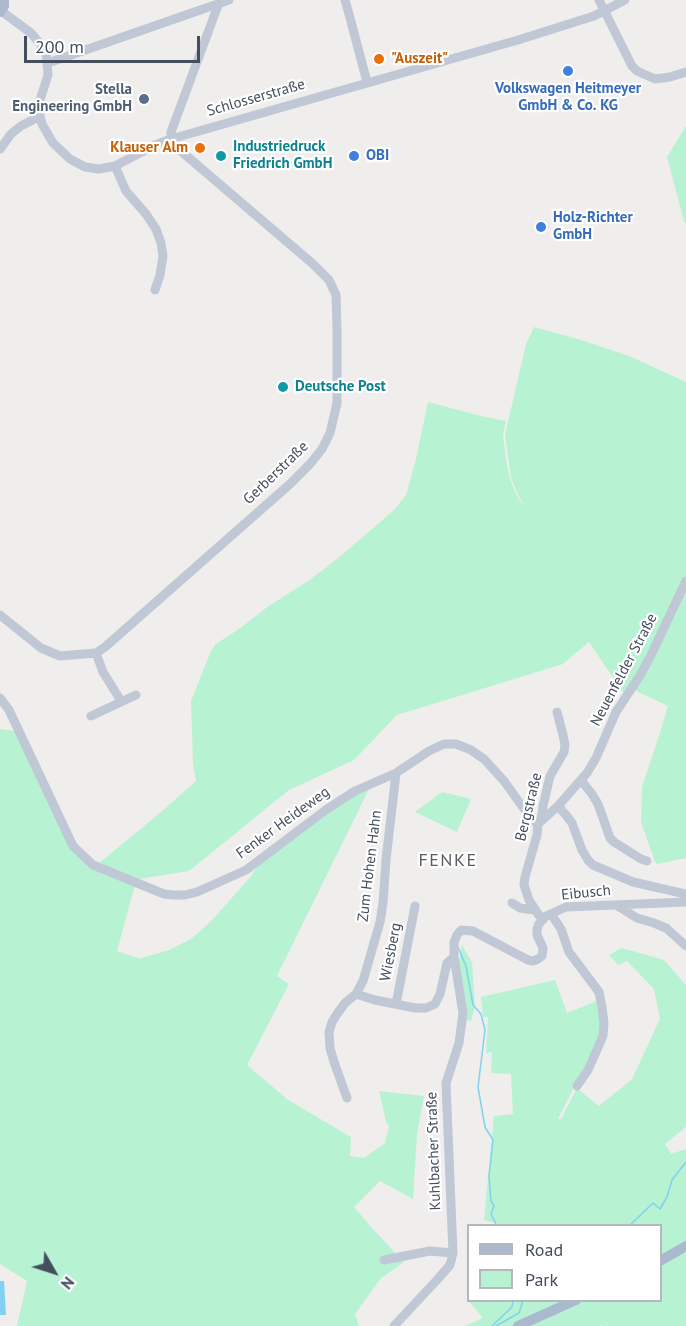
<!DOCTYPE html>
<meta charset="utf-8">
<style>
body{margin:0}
#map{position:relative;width:686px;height:1326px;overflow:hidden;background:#f0eded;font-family:"PT Sans",sans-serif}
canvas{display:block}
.legend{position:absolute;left:467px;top:1224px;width:195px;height:78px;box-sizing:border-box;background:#fff;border:2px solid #b4b8be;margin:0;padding:8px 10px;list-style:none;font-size:18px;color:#444e5c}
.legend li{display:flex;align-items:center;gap:12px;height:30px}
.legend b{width:30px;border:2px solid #b4b8be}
.north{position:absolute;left:24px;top:1242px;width:60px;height:60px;-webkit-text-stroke:4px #fff;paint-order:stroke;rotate:129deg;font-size:16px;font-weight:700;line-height:24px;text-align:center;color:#444e5c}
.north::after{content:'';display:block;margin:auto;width:21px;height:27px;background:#444e5c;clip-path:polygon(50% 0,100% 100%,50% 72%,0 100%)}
.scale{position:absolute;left:24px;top:36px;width:176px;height:27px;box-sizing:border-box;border:3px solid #444e5c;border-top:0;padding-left:8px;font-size:18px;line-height:21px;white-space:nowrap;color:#444e5c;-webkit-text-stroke:4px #fff;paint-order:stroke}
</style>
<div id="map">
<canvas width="686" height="1326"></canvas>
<ul class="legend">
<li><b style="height:8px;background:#aab9ce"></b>Road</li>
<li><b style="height:16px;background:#b7f2d2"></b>Park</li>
</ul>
<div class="north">N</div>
<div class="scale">200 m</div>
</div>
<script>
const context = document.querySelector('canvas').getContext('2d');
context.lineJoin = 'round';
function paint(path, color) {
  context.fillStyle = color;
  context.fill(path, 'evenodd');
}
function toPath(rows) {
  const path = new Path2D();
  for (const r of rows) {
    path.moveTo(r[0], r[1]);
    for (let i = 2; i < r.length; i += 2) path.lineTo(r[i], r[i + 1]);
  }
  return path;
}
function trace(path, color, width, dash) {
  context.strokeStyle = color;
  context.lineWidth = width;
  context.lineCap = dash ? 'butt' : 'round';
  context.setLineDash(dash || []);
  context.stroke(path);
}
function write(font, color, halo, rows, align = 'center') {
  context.font = font + ' "PT Sans",sans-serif';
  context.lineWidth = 4.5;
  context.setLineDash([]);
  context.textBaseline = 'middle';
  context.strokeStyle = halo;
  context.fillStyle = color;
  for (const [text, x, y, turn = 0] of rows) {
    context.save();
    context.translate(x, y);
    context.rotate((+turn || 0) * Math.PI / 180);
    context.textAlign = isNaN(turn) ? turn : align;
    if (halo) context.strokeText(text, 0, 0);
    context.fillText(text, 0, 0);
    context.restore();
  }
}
paint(toPath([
 [686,126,686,223,684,221,667,157],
 [534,327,581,340,629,356,686,382,686,576,640,671,624,694,589,642,563,664,397,715,354,760,289,790,189,871,139,879,99,863,160,813,196,781,193,764,191,701,211,651,216,644,239,629,266,608,311,579,343,554,394,510,406,495,416,459,428,402,481,416,506,421,503,436,507,466,510,479,518,498,526,508,519,497,511,478,505,435,526,344],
 [686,585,686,858,657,864,655,862,641,822,642,787,659,736,668,706,634,690],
 [0,729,15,731,71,847,100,873,135,885,117,951,138,958,138,959,169,950,191,939,209,923,223,908,251,876,261,861,318,817,371,785,277,976,289,984,247,1065,288,1100,351,1137,350,1156,364,1158,385,1143,389,1126,386,1122,379,1091,424,1096,417,1134,413,1199,380,1181,354,1207,371,1227,404,1262,381,1278,355,1314,359,1326,17,1326,27,1281,0,1264],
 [442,792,471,799,457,832,415,812],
 [462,945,472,962,475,1006,471,1021,466,1020,457,971],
 [622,948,664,960,686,985,686,1127,665,1144,671,1154,686,1149,686,1326,602,1326,602,1325,599,1326,465,1326,483,1318,467,1299,468,1296,468,1300,660,1300,660,1226,506,1226,484,1220,494,1116,513,1114,511,1074,491,1073,492,1052,486,1053,488,1017,483,1017,481,997,555,980,567,1013,599,1000,601,1034,558,1119,561,1119,577,1088,599,1106,632,1079,660,1019,654,989,627,961,618,965,609,955]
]), '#b7f2d2');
paint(toPath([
 [0,1281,4,1281,6,1315,0,1315]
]), '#81d1f2');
trace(toPath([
 [458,947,466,966,473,1005,481,1014,485,1030,478,1087,485,1127,493,1140,489,1176,491,1201,494,1206,491,1214,497,1226],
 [629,1226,653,1203,660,1209,667,1197,672,1180,686,1162],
 [492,1326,512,1307,513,1300],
 [496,1326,519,1313,523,1300]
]), '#81d1f2', 1.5);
trace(toPath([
 [345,0,349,14,367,82],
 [599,0,632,66,637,71,655,79,670,77,686,72],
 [1,11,31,33,46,51,48,75,40,100,40,116,42,124,53,143,70,159,85,167,99,169,115,166,155,145,171,139,518,40,594,16,625,0],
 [48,63,229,0],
 [171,139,171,132,220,0],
 [0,149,11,134,21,126,40,116],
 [115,166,126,191,146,214,156,229,161,243,163,256,160,275,155,290],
 [0,615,41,648,60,656,96,653,105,647,290,484,310,464,322,449,330,433,337,403,337,328,336,295,329,280,313,264,175,146,171,139],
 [96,653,103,672,121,701],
 [0,698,9,710,73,846,93,865,164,894,174,895,185,895,197,892,246,870,327,809,355,791,396,773,429,751,444,744,456,744,471,750,484,759,504,781,532,820,538,824],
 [91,716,136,695],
 [581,780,592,794,598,804,610,838,614,842,641,859,647,861],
 [558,806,566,815,572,823,582,850,588,860,593,865,633,882,686,894],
 [538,824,558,806,587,773,596,758,616,712,641,674,652,653,686,581],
 [512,903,520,908,534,910],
 [616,905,637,918,654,923,666,928,686,946],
 [551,914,561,929,569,952,599,992,602,1007,604,1023,603,1036,588,1070,577,1086],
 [542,920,529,900,524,885,525,877,537,835,538,824,542,815,543,806,550,776,564,752,565,745,563,735,557,712],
 [356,994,375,1000,415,1008,426,1008,435,1004,440,994,447,963,454,957],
 [396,1004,415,906],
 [347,1098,334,1062,330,1048,329,1032,332,1022,337,1014,345,1003,356,994,363,981,380,922,383,903,386,860,396,773],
 [384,1260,430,1251,453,1253],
 [394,1326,436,1281,450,1265,453,1253,446,1083,459,1043,463,1013,454,957,454,942,457,935,461,930,473,931,528,960,533,961,538,959,542,956,543,948,537,935,537,929,539,924,546,916,566,907,686,902]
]), '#bfc8d4', 9);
trace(toPath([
 [0,12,4,6,4,0],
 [660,1261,686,1246],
 [518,1326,576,1300]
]), '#aab9ce', 10);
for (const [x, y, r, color] of [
 [379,59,6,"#e8710a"],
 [568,71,6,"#3f7fe0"],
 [144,99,6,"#5c6f8a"],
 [200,148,6,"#e8710a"],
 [221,156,6,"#0f9aa8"],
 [354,156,6,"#3f7fe0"],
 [541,227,6,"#3f7fe0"],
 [283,387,6,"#0f9aa8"]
]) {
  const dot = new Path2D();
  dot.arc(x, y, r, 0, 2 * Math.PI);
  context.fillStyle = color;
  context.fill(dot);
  trace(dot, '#fff', 2);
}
write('bold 15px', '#c56008', '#fff', [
 ["\"Auszeit\"",391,59],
 ["Klauser Alm",188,148,"right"]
], 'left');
write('bold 15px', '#366cbe', '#fff', [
 ["Volkswagen Heitmeyer",568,89,"center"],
 ["GmbH & Co. KG",568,106,"center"],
 ["OBI",366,156],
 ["Holz-Richter",553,218],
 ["GmbH",553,235]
], 'left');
write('bold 15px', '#4e5e75', '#fff', [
 ["Stella",132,90],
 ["Engineering GmbH",132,107]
], 'right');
write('15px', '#444e5c', '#fff', [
 ["Schlosserstraße",256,98,-16],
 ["Gerberstraße",276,473,-44],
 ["Neuenfelder Straße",624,670,-62],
 ["Bergstraße",529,807,-76],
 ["Fenker Heideweg",283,823,-36],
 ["Zum Hohen Hahn",370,866,-83],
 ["Eibusch",586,893,-6],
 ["Wiesberg",391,952,-79],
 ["Kuhlbacher Straße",434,1151,-92]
]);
write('bold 15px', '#0d838f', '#fff', [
 ["Industriedruck",233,147],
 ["Friedrich GmbH",233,164],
 ["Deutsche Post",295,387]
], 'left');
context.letterSpacing = '1.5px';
write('18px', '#595d62', '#fff', [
 ["FENKE",448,861]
]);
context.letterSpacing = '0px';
</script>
